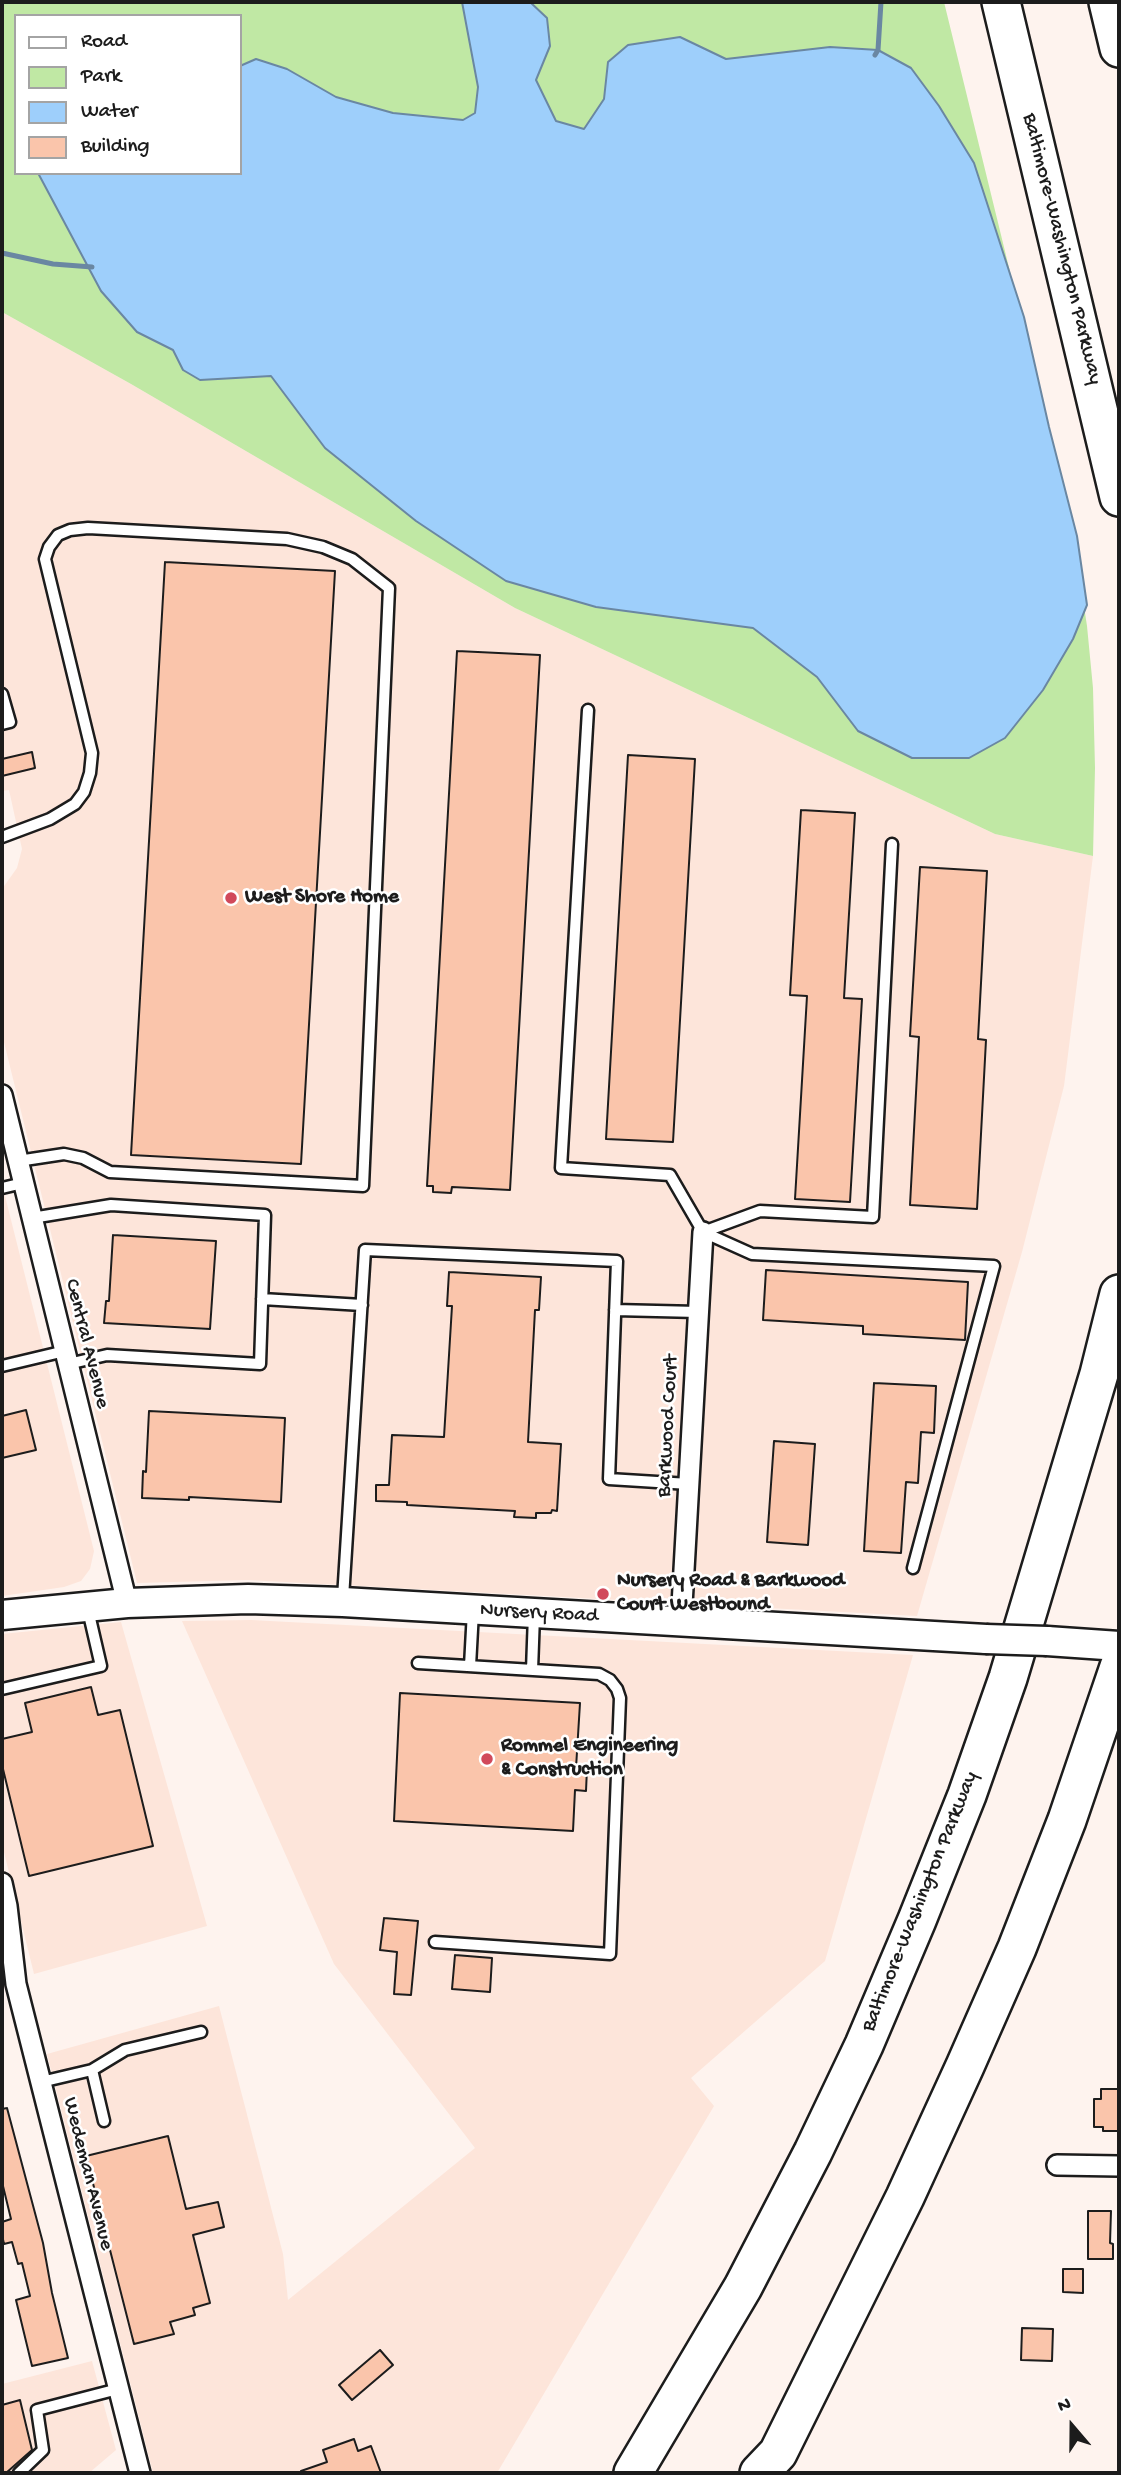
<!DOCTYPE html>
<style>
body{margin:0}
#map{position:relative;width:1121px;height:2475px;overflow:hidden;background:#fef3ee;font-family:"Gochi Hand",sans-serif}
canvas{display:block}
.frame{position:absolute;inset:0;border:4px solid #1c1c1c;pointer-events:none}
.legend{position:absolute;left:14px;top:14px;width:228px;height:161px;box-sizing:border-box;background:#fff;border:2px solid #a4a4a4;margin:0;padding:9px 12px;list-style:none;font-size:21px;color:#1c1c1c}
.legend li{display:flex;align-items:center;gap:14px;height:35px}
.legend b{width:35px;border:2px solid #a4a4a4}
.north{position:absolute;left:1037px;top:2391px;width:70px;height:70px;-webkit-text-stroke:5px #fff;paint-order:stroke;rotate:340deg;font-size:19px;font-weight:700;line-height:28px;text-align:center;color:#1c1c1c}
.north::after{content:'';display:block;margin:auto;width:24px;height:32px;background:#1c1c1c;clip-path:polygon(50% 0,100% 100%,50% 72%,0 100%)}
</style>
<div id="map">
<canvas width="1121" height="2475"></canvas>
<div class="frame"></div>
<ul class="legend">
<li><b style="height:9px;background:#fff"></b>Road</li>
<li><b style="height:19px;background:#c0e8a4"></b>Park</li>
<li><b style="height:19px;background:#9ecffb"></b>Water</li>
<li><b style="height:19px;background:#fac5ab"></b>Building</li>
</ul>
<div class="north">N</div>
</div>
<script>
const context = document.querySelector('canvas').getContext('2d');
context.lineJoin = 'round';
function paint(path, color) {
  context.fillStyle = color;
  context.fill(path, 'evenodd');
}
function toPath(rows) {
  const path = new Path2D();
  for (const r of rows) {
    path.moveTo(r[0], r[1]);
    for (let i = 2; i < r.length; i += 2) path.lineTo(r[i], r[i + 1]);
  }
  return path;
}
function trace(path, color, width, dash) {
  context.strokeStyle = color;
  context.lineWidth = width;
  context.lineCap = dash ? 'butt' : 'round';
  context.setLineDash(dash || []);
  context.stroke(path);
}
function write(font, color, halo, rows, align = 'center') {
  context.font = font + ' "Gochi Hand",sans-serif';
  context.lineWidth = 5;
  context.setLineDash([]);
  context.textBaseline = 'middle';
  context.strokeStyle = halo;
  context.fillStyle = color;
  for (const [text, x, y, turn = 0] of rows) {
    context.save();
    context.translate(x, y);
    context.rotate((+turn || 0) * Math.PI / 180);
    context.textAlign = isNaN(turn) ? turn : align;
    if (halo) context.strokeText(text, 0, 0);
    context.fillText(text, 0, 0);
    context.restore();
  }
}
paint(toPath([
 [2,312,131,384,515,608,995,834,1093,856,1064,1086,1022,1252,917,1616,248,1580,137,1583,2,1034,2,889,17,868,22,849,9,790,2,791],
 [2,1184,94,1551,90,1569,81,1581,64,1587,2,1596],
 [251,1620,913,1655,825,1961,691,2078,714,2106,497,2473,153,2473,47,2054,219,2006,283,2254,288,2300,475,2148,334,1964,182,1621],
 [121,1622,207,1926,34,1974,2,1844,2,1634],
 [92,2361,116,2450,89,2473,2,2473,2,2384]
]), '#fde5da');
paint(toPath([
 [2,2,944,2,1071,521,1087,626,1093,688,1095,768,1093,856,995,834,515,608,131,384,2,312],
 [16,16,240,16,240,173,16,173]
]), '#c0e8a4');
const water = toPath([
 [462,2,530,2,547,18,550,46,536,80,556,121,584,129,604,99,608,62,628,45,680,37,726,59,830,47,878,50,911,68,939,106,974,163,1024,317,1049,427,1077,536,1087,605,1073,639,1043,690,1005,738,969,758,912,758,858,731,817,677,753,628,596,607,506,581,416,521,325,448,271,376,200,380,183,370,173,350,137,332,101,291,38,173,240,173,240,66,256,59,287,69,336,97,393,113,463,120,475,113,478,87,462,2]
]);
paint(water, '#9ecffb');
trace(water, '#6a87a2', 2);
trace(toPath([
 [875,55,878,50,881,2],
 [2,253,53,264,92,267]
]), '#6a87a2', 5);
const building = toPath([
 [165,562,335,571,301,1164,131,1155,165,562],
 [457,651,540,655,510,1190,452,1187,451,1193,433,1192,433,1186,427,1186,457,651],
 [32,752,35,768,2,776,2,759,32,752],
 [628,755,695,759,673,1142,606,1139,628,755],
 [801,810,855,813,844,998,862,999,850,1202,795,1199,807,996,790,995,801,810],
 [920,867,987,871,978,1039,986,1040,977,1209,910,1205,919,1037,910,1036,920,867],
 [113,1235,216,1241,210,1329,104,1323,106,1301,109,1301,113,1235],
 [766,1270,968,1282,965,1340,863,1334,863,1326,763,1320,766,1270],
 [449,1272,541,1277,539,1310,535,1310,528,1442,561,1444,557,1511,552,1510,551,1513,536,1513,536,1518,514,1517,515,1511,407,1505,407,1502,376,1501,376,1485,389,1485,392,1435,444,1437,452,1306,447,1306,449,1272],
 [874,1383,936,1386,934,1433,921,1432,918,1483,906,1482,901,1553,864,1551,874,1383],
 [26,1410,36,1450,2,1458,2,1416,26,1410],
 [149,1411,285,1418,281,1502,189,1497,189,1500,142,1498,143,1471,146,1472,149,1411],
 [774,1441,815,1444,808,1545,767,1542,774,1441],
 [91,1687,98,1715,120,1710,153,1846,29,1876,2,1765,2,1739,32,1732,25,1703,91,1687],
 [400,1693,580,1703,576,1768,587,1768,586,1791,575,1790,573,1831,394,1821,400,1693],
 [384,1918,418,1921,411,1995,394,1994,397,1952,380,1950,384,1918],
 [455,1955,492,1958,490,1992,452,1989,455,1955],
 [1101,2089,1119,2089,1119,2131,1103,2131,1103,2127,1094,2127,1094,2099,1101,2099,1101,2089],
 [7,2108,43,2243,52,2293,68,2358,32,2366,16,2300,30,2296,22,2263,18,2264,12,2242,4,2244,2,2235,2,2222,11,2219,2,2182,2,2109,7,2108],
 [168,2136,186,2209,218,2202,224,2227,193,2235,210,2303,193,2308,195,2315,170,2322,174,2334,134,2344,86,2156,168,2136],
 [1088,2211,1111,2211,1110,2243,1113,2244,1113,2259,1088,2259,1088,2211],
 [1063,2269,1083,2269,1083,2293,1063,2292,1063,2269],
 [1022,2328,1053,2329,1052,2361,1021,2360,1022,2328],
 [380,2350,393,2365,352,2400,339,2385,380,2350],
 [20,2400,32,2450,6,2473,2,2473,2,2405,20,2400],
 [354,2439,358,2451,371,2446,381,2473,301,2473,301,2471,327,2462,323,2450,354,2439]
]);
paint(building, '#fac5ab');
trace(building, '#1c1c1c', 2);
const lane = toPath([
 [2,694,10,722,2,724],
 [588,710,561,1168,670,1175,703,1232,752,1254,994,1266,913,1568],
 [2,837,50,819,75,804,84,792,90,773,92,753,45,559,49,547,58,535,70,530,88,528,287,539,323,547,352,559,389,588,363,1186,110,1172,83,1158,64,1154,18,1161],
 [2,1188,23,1183],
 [32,1218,111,1205,265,1215,260,1364,107,1355,68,1364],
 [703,1232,760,1211,873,1217,892,844],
 [262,1299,362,1305],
 [615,1310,698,1312],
 [2,1366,65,1351],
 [343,1598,365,1250,617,1261,609,1479,689,1484],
 [418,1663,599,1674,610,1680,617,1689,620,1698,610,1954,435,1942],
 [470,1666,473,1611],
 [532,1670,534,1615],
 [2,1689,101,1666,88,1610],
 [92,2070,104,2121],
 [41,2082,92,2070,125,2050,201,2032],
 [19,2473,43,2450,37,2410,118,2389]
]);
const street = toPath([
 [2,1095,127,1603],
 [681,1623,703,1232],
 [2,1883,7,1906,16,1984,140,2473],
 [1057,2165,1119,2166]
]);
const secondary = toPath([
 [2,1615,127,1603,248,1599,343,1602,986,1639],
 [1047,1641,1119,1646]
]);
const highway = toPath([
 [1001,2,1119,497],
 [1108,2,1119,48],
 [633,2473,743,2287,813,2152,864,2045,917,1920,967,1795,1008,1678,1099,1374,1119,1294],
 [759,2473,778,2453,905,2197,965,2066,1017,1948,1067,1820,1119,1667]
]);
trace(lane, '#1c1c1c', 15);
trace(street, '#1c1c1c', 24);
trace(secondary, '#1c1c1c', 33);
trace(highway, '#1c1c1c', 42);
trace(lane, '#fff', 10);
trace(street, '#fff', 19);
trace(secondary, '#fff', 28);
trace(highway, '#fff', 37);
const secondaryBridge = toPath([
 [986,1639,1047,1641]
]);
trace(secondaryBridge, '#1c1c1c', 33, []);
trace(secondaryBridge, '#fff', 28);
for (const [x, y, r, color] of [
 [231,898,7,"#d1495b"],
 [603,1594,7,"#d1495b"],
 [487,1759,7,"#d1495b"]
]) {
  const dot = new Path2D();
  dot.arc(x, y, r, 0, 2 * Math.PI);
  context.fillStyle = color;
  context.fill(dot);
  trace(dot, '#fff', 2.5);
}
write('21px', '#1c1c1c', '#fff', [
 ["Baltimore-Washington Parkway",1061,249,76],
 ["Central Avenue",86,1344,76],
 ["Barkwood Court",669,1426,-87],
 ["Nursery Road",539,1614,3],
 ["Baltimore-Washington Parkway",921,1902,-68],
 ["Wedeman Avenue",87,2174,76]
]);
write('bold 21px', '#1c1c1c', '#fff', [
 ["West Shore Home",245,898],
 ["Nursery Road & Barkwood",617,1582],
 ["Court Westbound",617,1606],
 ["Rommel Engineering",501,1747],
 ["& Construction",501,1771]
], 'left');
</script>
